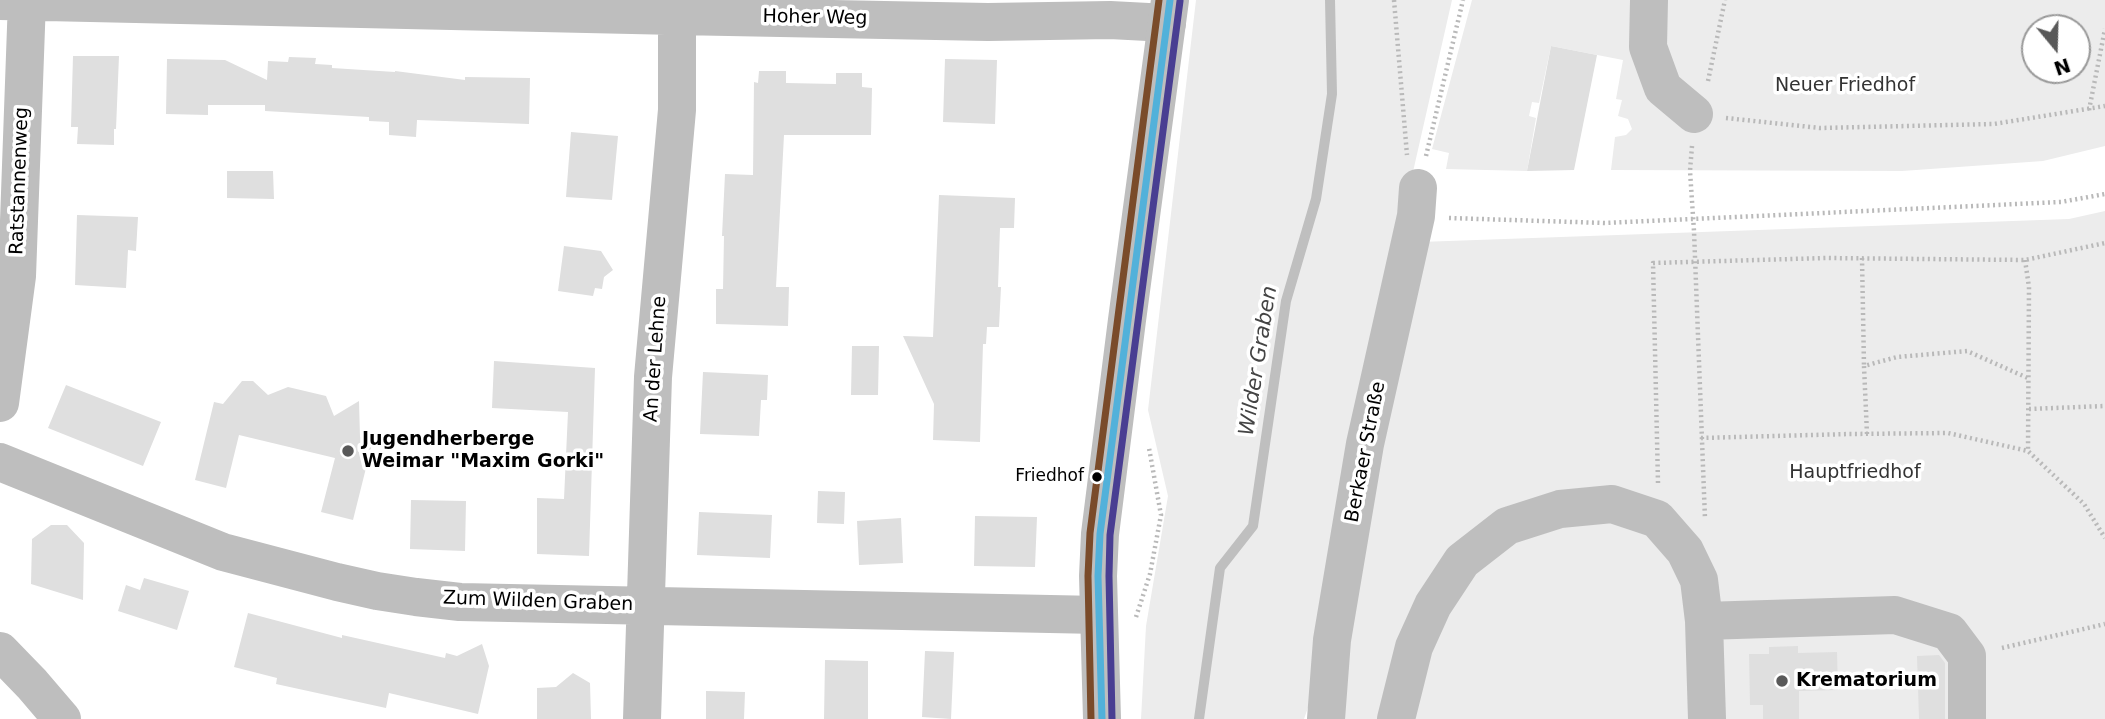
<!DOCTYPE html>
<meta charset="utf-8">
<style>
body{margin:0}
#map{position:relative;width:2105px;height:719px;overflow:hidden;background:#fff;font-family:"DejaVu Sans",sans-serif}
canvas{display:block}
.north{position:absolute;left:2021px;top:14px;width:70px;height:70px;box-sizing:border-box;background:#fff;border:2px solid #999;border-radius:50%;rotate:161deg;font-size:19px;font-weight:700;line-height:28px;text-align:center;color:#000}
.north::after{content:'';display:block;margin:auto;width:24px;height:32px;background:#595959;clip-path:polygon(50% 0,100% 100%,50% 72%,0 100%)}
</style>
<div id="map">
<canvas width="2105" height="719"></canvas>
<div class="north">N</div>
</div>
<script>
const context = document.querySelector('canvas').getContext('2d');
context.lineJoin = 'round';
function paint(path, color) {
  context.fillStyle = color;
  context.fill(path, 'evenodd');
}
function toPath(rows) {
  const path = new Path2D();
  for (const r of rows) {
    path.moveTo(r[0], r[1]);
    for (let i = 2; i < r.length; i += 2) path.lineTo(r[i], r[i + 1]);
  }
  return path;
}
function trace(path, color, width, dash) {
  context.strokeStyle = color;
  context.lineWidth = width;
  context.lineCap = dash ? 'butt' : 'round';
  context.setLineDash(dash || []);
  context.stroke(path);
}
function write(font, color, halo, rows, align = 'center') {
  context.font = font + ' "DejaVu Sans",sans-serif';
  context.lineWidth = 7;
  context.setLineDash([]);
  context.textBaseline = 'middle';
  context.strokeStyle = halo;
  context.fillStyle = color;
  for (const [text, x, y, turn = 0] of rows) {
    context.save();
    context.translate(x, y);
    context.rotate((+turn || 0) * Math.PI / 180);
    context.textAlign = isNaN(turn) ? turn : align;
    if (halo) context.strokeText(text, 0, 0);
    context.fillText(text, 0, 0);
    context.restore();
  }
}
paint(toPath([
 [1196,0,1452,0,1410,185,1312,696,1304,719,1141,719,1146,626,1168,496,1148,410],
 [1472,0,2105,0,2105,146,2043,161,1902,171,1611,170,1615,137,1626,135,1632,129,1628,119,1618,116,1622,100,1616,99,1623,60,1551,46,1539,103,1532,102,1529,116,1536,118,1527,171,1446,169,1449,153,1432,149],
 [2035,28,2077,28,2077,70,2035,70],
 [2105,211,2105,719,1344,719,1341,641,1420,242,2069,219]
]), '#ececec');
trace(toPath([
 [1199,719,1220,568,1253,526,1286,301,1316,199,1332,94,1330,0]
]), '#bfbfbf', 10);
paint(toPath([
 [1551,46,1597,55,1574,170,1527,171],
 [73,56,119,56,116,129,114,129,114,145,77,144,78,127,71,127],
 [289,57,316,58,315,64,332,65,332,68,395,72,395,71,465,80,465,77,530,78,529,124,417,120,416,137,389,135,389,122,369,121,369,117,265,111,265,105,208,105,208,115,166,114,167,59,225,60,267,80,268,61,288,62],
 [945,59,997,60,995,124,943,122],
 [759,71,786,71,786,83,836,84,836,73,862,73,862,87,872,88,871,135,784,135,776,287,789,287,788,326,716,324,716,289,723,289,724,236,722,236,725,174,753,175,754,82,758,83],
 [571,132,618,136,612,200,566,197],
 [227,171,273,171,274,199,227,198],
 [939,195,1015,198,1014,228,1000,228,998,287,1001,287,999,327,987,327,986,344,983,344,980,442,933,440,934,404,903,336,933,337],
 [77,215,138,217,136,251,128,250,126,288,75,285],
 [564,246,601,251,613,270,604,277,602,289,595,288,593,296,558,291],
 [852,346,879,346,878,395,851,395],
 [494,361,595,368,589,556,537,554,537,498,564,499,568,412,492,408],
 [703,372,768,375,767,400,761,400,759,436,700,434],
 [242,381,253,381,268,395,288,387,326,396,334,416,359,401,360,437,373,440,353,520,321,512,335,458,239,435,226,488,195,480,214,402,223,404],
 [66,385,161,422,143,466,48,428],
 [818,491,845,492,844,524,817,523],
 [411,500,466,501,465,551,410,549],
 [699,512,772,515,770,558,697,555],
 [975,516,1037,517,1035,567,974,566],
 [901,518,903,563,859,565,857,521],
 [51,525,67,525,84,543,83,600,31,584,32,539],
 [144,578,189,591,177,630,118,611,126,585,140,590],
 [248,613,342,638,342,635,445,658,446,653,457,656,482,644,489,666,478,714,389,693,386,708,276,684,277,678,234,667],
 [1798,646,1798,653,1837,652,1838,690,1799,691,1799,719,1763,719,1763,705,1750,705,1749,654,1769,654,1769,647],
 [925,651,954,652,951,719,922,717],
 [1939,655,1945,663,1945,719,1919,719,1917,656],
 [825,660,868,661,868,719,824,719],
 [573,673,590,683,591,719,537,719,537,688,556,687],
 [706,691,745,692,744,719,706,719]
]), '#dfdfdf');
trace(toPath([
 [1394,0,1407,155],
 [1708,81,1725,0],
 [2089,110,2105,29],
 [1726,118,1820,128,1994,124,2105,106],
 [1692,146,1690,171,1694,231,1705,519],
 [1426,156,1463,0],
 [1449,218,1605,223,2061,202,2105,194],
 [1862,258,1864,366],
 [2025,260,2029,287,2028,451],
 [2029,409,2105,406],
 [1867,434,1864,366,1897,357,1967,351,2030,379],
 [1701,438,1849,434,1948,433,2028,451,2084,504,2105,538],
 [1658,483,1653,263,1826,258,2025,260,2105,243],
 [1136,617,1150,574,1161,515,1149,448],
 [2002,648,2105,624]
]), '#b9b9b9', 4.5, [2, 3.5]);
trace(toPath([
 [1649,0,1648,47,1663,88,1694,114],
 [0,1,677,16,988,22,1110,20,1167,23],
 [0,403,17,276,27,0],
 [0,462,223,552,337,582,377,591,416,597,460,602,1099,615],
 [1704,621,1895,615,1949,632,1967,656,1967,719],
 [0,651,32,684,62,719],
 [642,719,653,377,677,110,677,16,681,0],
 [1326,719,1332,640,1365,444,1416,216,1418,188],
 [1396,719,1414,647,1433,605,1462,561,1507,526,1560,509,1612,504,1657,519,1685,551,1699,580,1704,621,1707,719]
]), '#bebebe', 38);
trace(toPath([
 [1102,719,1098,576,1100,534,1127,320,1170,0]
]), '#bebebe', 38);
trace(toPath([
 [1102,719,1098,576,1100,534,1170,0]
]), '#52b1da', 7);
trace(toPath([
 [1112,719,1109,576,1110,535,1180,1]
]), '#493e92', 7);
trace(toPath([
 [1091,719,1088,576,1090,533,1159,0]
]), '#7a4b2a', 7);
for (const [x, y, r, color] of [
 [348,451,7,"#595959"],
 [1097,477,6,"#000"],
 [1782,681,7,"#595959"]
]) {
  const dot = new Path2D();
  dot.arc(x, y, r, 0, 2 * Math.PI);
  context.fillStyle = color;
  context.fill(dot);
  trace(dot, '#fff', 2.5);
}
write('17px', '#000', '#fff', [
 ["Friedhof",1084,477]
], 'right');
write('19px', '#000', '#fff', [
 ["Hoher Weg",815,18,1],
 ["Ratstannenweg",20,181,-88],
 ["An der Lehne",656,359,-86],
 ["Berkaer Straße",1366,452,-79],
 ["Zum Wilden Graben",538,602,2]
]);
write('19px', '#333', '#fff', [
 ["Neuer Friedhof",1845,86],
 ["Hauptfriedhof",1855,473]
]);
write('bold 19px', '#000', '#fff', [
 ["Jugendherberge",362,440],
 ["Weimar \"Maxim Gorki\"",362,462],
 ["Krematorium",1796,681]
], 'left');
write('italic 21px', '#444', '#fff', [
 ["Wilder Graben",1259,361,-81]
]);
</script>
